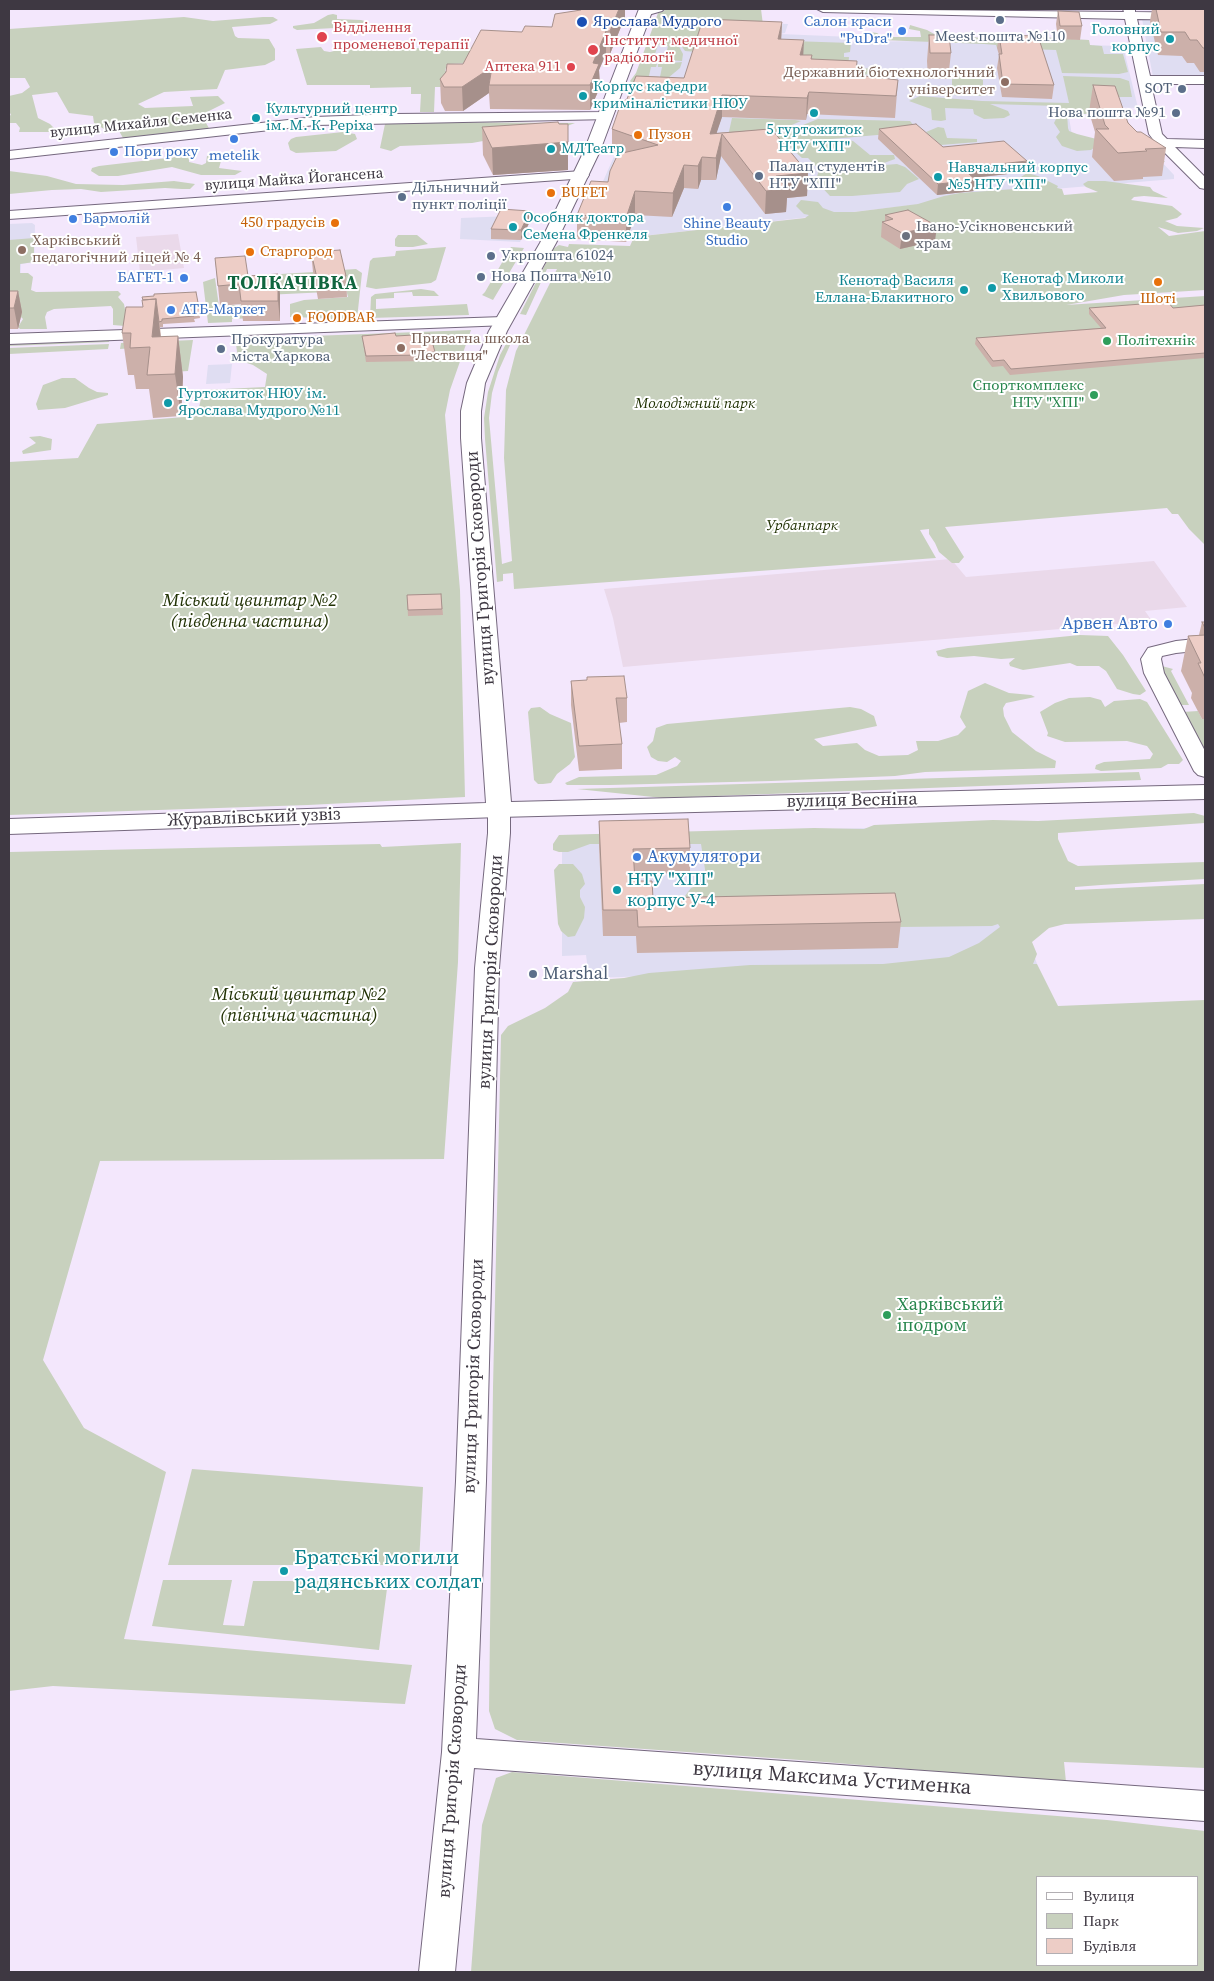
<!DOCTYPE html>
<meta charset="utf-8">
<style>
body{margin:0}
#map{position:relative;width:1214px;height:1981px;overflow:hidden;background:#f3e7fc;font-family:"Source Serif 4",serif}
canvas{display:block}
.frame{position:absolute;inset:0;border:10px solid #3e3842;pointer-events:none}
.legend{position:absolute;left:1036px;top:1876px;width:162px;height:90px;box-sizing:border-box;background:#fff;border:1px solid #b2afb3;margin:0;padding:6px 9px;list-style:none;font-size:15px;color:#3e3842}
.legend li{display:flex;align-items:center;gap:10px;height:25px}
.legend b{width:25px;border:1px solid #b2afb3}
</style>
<div id="map">
<canvas width="1214" height="1981"></canvas>
<div class="frame"></div>
<ul class="legend">
<li><b style="height:6px;background:#fff"></b>Вулиця</li>
<li><b style="height:14px;background:#c8d1be"></b>Парк</li>
<li><b style="height:14px;background:#edcdc6"></b>Будівля</li>
</ul>
</div>
<script>
const context = document.querySelector('canvas').getContext('2d');
context.lineJoin = 'round';
function paint(path, color) {
  context.fillStyle = color;
  context.fill(path, 'evenodd');
}
function toPath(rows) {
  const path = new Path2D();
  for (const r of rows) {
    path.moveTo(r[0], r[1]);
    for (let i = 2; i < r.length; i += 2) path.lineTo(r[i], r[i + 1]);
  }
  return path;
}
function trace(path, color, width, dash) {
  context.strokeStyle = color;
  context.lineWidth = width;
  context.lineCap = dash ? 'butt' : 'round';
  context.setLineDash(dash || []);
  context.stroke(path);
}
function write(font, color, halo, rows, align = 'center') {
  context.font = font + ' "Source Serif 4",serif';
  context.lineWidth = 4;
  context.setLineDash([]);
  context.textBaseline = 'middle';
  context.strokeStyle = halo;
  context.fillStyle = color;
  for (const [text, x, y, turn = 0] of rows) {
    context.save();
    context.translate(x, y);
    context.rotate((+turn || 0) * Math.PI / 180);
    context.textAlign = isNaN(turn) ? turn : align;
    if (halo) context.strokeText(text, 0, 0);
    context.fillText(text, 0, 0);
    context.restore();
  }
}
paint(toPath([
 [178,234,184,268,140,272,136,237],
 [951,559,966,577,1154,561,1187,607,1145,611,1152,621,623,667,613,618,604,589]
]), '#ead9ea');
paint(toPath([
 [1142,19,1205,19,1205,77,1153,77],
 [763,23,788,24,785,33,780,34,852,37,852,42,919,41,1123,46,1138,108,1067,106,1073,141,1142,141,1174,175,1174,179,1054,189,634,237,580,233,640,98,651,47,674,38],
 [534,215,520,242,460,239,461,218],
 [32,223,35,225,34,262,21,264,20,279,9,279,9,224],
 [232,364,230,383,206,384,208,365],
 [1023,824,1013,893,1037,964,589,978,586,955,562,956,562,836]
]), '#dfddf2');
paint(toPath([
 [668,9,761,9,763,25,697,52,685,51,678,41,679,39,675,39,683,54,682,61,668,60,668,58,661,58,661,54,666,54,668,46,658,45,655,54,659,54,659,57,651,57,649,63,657,64,656,67,651,67,649,76,660,77,662,67,658,67,658,64,682,62,680,68,668,78,637,84,632,83,630,81,636,73,646,46,653,46,671,39,649,38,658,13],
 [333,14,337,15,337,19,361,20,368,22,354,27,297,30,293,28,293,26,314,23,328,15],
 [184,17,213,21,263,17,273,17,278,20,270,24,232,27,235,36,238,38,269,39,275,49,275,60,265,65,225,70,217,89,164,92,138,104,145,108,193,106,190,97,218,96,225,103,205,113,207,114,198,115,202,123,206,123,210,130,123,138,118,129,104,129,94,123,93,116,69,113,57,92,32,95,38,118,50,124,55,129,53,132,19,132,20,128,16,123,9,123,9,116,11,115,9,111,9,96,22,93,30,87,25,78,9,78,9,29],
 [910,25,927,30,945,40,964,38,970,40,974,37,1012,42,1040,37,1089,40,1090,45,1102,46,1104,54,1123,54,1128,72,1119,74,1062,73,1056,50,997,48,996,45,984,44,881,40,869,37,870,32,877,33,883,37,921,37,920,31,909,29],
 [792,41,851,43,850,52,844,53,844,57,849,57,848,67,876,69,876,75,809,72,791,52],
 [321,47,324,51,330,52,346,48,524,48,473,63,447,64,445,71,460,72,463,87,435,87,434,112,420,112,421,94,411,94,411,87,370,88,370,85,307,85,296,49],
 [958,76,976,77,983,80,983,96,952,95,952,79],
 [1063,76,1120,78,1129,81,1132,97,1118,97,1088,114,1067,114,1068,128,1069,131,1077,134,1159,155,1165,162,1159,163,1095,147,1091,150,1077,151,1062,146,1056,137,1060,132,1054,123,1056,119,1063,112,1059,106,990,104,1008,111,1010,115,1004,118,984,119,974,114,973,109,945,108,946,120,941,121,932,120,931,109,909,101,920,96,982,101,1069,103],
 [732,118,795,120,801,121,748,144,728,136],
 [818,119,910,121,916,128,911,132,764,145,758,143],
 [427,122,575,123,567,126,472,143,400,146,391,151,380,148,385,124],
 [938,127,944,128,947,138,977,139,977,142,941,145,926,132],
 [343,132,355,134,357,139,336,151,296,153,290,150,288,143,291,139,296,137],
 [842,139,853,141,870,155,894,155,895,159,884,163,885,165,897,164,905,167,919,179,907,184,900,192,852,196,830,196,816,181,819,169,808,158,802,158,790,147,792,144],
 [219,153,223,154,219,168,242,171,235,175,201,175,172,167,118,176,99,176,91,171,92,168,99,166,193,155,195,156,189,160,189,162,202,165,206,163,207,156],
 [9,171,47,176,76,184,123,185,174,181,195,184,190,189,182,189,165,188,101,192,81,189,52,190,9,194],
 [1027,173,1038,176,1058,186,1057,188,1062,189,1064,195,1098,192,1086,187,1083,184,1088,181,1105,181,1150,187,1153,191,1168,198,1144,196,1134,197,1131,200,1172,206,1182,214,1177,218,1165,221,1177,226,1204,228,1197,231,1178,233,1158,227,1169,236,1205,231,1205,290,1124,295,1066,305,1205,296,1205,545,1189,529,1178,514,1172,514,1167,508,945,527,964,557,959,563,952,563,939,552,935,543,929,534,929,529,920,530,936,558,514,589,513,573,503,574,503,581,497,582,485,439,484,418,488,392,500,355,507,342,511,343,498,372,492,393,489,418,502,564,512,561,504,458,506,390,516,351,557,269,547,269,526,315,520,314,553,249,559,245,568,247,569,244,630,246,634,237,805,218,809,215,804,214,796,206,801,200,818,202,823,208,834,212,854,212,918,204,944,196,960,193,1014,189,1018,179],
 [398,235,417,235,428,244,413,247,398,247,395,246,395,239],
 [34,238,34,262,20,264,20,273,28,273,33,277,31,290,36,292,118,291,121,294,118,297,124,304,127,320,125,326,113,325,113,309,111,306,54,309,47,312,45,317,47,329,20,329,18,327,23,319,14,310,9,311,9,240],
 [446,247,436,280,431,283,376,289,366,287,370,261,373,258,395,256,396,251],
 [511,247,524,248,493,300,482,295,485,292],
 [356,269,362,273,357,319,323,320,322,318,290,317,290,304,304,300,348,297,341,270],
 [313,272,315,283,328,292,265,295,248,276],
 [215,278,219,306,265,303,279,317,232,319,232,322,208,323,203,282],
 [421,289,434,291,439,296,413,296,412,292,394,293,394,298,376,299,376,309,467,304,469,315,370,318,371,297,375,294],
 [471,330,450,390,445,415,460,590,465,797,308,805,9,815,9,462,78,458,97,424,197,416,203,390,265,387,267,374,253,365,238,360,236,344,232,342,232,339],
 [110,339,109,342,9,346,9,343],
 [193,340,188,371,159,373,162,346,120,349,121,343],
 [109,344,108,349,9,354,9,348],
 [62,378,75,378,89,388,97,392,108,393,108,395,65,408,38,410,36,404,43,385],
 [40,436,52,439,51,450,23,454,22,451,36,443,29,437],
 [1080,635,1108,636,1123,655,1146,691,1140,695,1133,694,1117,689,1106,671,1099,666,1077,666,1070,663,1023,670,1010,666,1009,663,1015,658,1001,659,974,656,947,658,938,656,936,651,948,648],
 [1158,665,1173,669,1171,671,1189,705,1178,705],
 [985,683,1009,693,1031,695,1035,697,1006,703,1003,708,1004,716,1012,732,1036,751,1056,761,1055,768,925,772,895,776,771,781,610,785,567,785,565,783,579,777,656,775,677,766,681,761,675,757,667,762,658,761,651,757,647,747,653,741,656,728,667,724,850,707,861,709,874,716,877,726,814,739,823,746,857,743,865,750,879,756,908,755,918,750,916,741,938,741,958,735,966,727,960,717,968,691],
 [1090,697,1101,700,1105,707,1114,701,1140,699,1147,702,1183,760,1179,764,1168,764,1161,768,1101,771,1095,769,1096,765,1104,762,1150,759,1153,754,1147,746,1127,741,1065,742,1047,736,1048,733,1040,712,1055,703,1069,698],
 [540,707,550,714,571,723,574,750,575,757,570,764,557,774,551,783,543,784,538,784,534,780,528,712,531,708],
 [1198,711,1202,719,1205,719,1205,750,1202,750,1182,712],
 [1139,772,1141,780,663,798,577,789],
 [1194,813,1205,816,1205,823,1058,833,1058,839,1068,861,1078,866,1205,862,1205,879,1101,885,1075,887,1075,890,1205,884,1205,919,1065,924,1049,928,1032,942,1037,954,1033,964,1037,964,1058,1006,1205,1000,1205,1768,1064,1762,1066,1782,800,1760,517,1740,495,1729,489,1711,493,1387,501,1035,508,1026,545,1008,568,992,573,982,624,978,649,973,750,965,883,964,949,957,979,943,1000,927,998,924,992,926,898,927,699,906,685,896,691,888,707,882,701,844,590,844,568,852,559,852,553,850,553,844,559,835,814,828,864,829,874,825,993,820,1038,821],
 [461,843,458,962,444,1159,100,1161,43,1360,84,1428,166,1472,124,1639,412,1665,405,1704,53,1686,9,1691,9,852,330,845,380,844,382,847],
 [559,864,573,864,582,874,585,884,580,890,580,897,585,907,584,918,575,936,568,937,561,931,558,924,554,870],
 [192,1469,423,1487,419,1563,418,1565,168,1565],
 [163,1580,232,1580,223,1625,244,1626,253,1581,388,1581,379,1650,152,1626],
 [512,1772,1107,1820,1205,1831,1205,1972,471,1972,482,1825,496,1778],
 [1038,1877,1198,1877,1198,1965,1038,1965]
]), '#c8d1be');
const minor = toPath([
 [646,9,664,9,662,11,648,15,640,15,638,13,640,11,646,9],
 [817,9,1124,12,1123,9,1135,9,1135,12,1205,13,1205,20,1137,19,1150,76,1205,76,1205,84,1151,84,1162,134,1167,139,1205,140,1205,148,1175,147,1205,177,1205,189,1200,188,1158,146,1149,134,1125,19,823,12,817,9],
 [606,112,611,113,612,116,611,119,315,125,9,159,9,151,315,117,396,114,606,112],
 [582,171,589,175,587,178,9,219,9,211,582,171],
 [503,317,508,319,511,322,508,325,9,344,9,334,503,317],
 [1205,638,1205,650,1176,653,1162,656,1161,659,1164,673,1205,751,1205,777,1198,775,1194,771,1144,673,1141,659,1148,648,1176,641,1205,638],
 [499,804,507,805,510,810,510,833,499,968,486,1481,476,1739,1205,1791,1205,1821,474,1768,455,1972,419,1972,442,1752,456,1481,475,968,488,833,488,810,491,805,499,804]
]);
const major = toPath([
 [639,9,653,9,600,151,556,243,507,331,485,383,481,411,481,438,511,802,1205,785,1205,799,499,817,9,834,9,819,486,803,461,438,461,411,467,383,489,331,540,243,584,151,639,9]
]);
trace(minor, '#75687e', 2);
trace(major, '#75687e', 2);
paint(minor, '#fff');
paint(major, '#fff');
paint(toPath([
 [1141,9,1205,9,1205,72,1200,72,1194,63,1187,63,1182,56,1158,55,1150,21,1152,9],
 [1058,11,1082,26,1080,40,1058,39,1056,24],
 [625,17,610,54,606,54,599,70,600,87,590,110,490,109,489,93,463,111,445,111,441,103,440,79,463,64,522,32],
 [782,22,781,39,803,55,856,75,898,80,895,118,807,114,806,120,722,117,716,133,769,129,808,173,807,196,787,198,786,212,765,214,721,156,716,180,701,180,698,189,684,188,672,217,635,215,626,242,577,239,577,215,608,182,620,154,612,151,612,129,684,78],
 [929,35,951,53,948,79,928,79,927,61],
 [999,35,1054,85,1052,99,1002,97,997,68,999,55,997,48],
 [1093,85,1137,132,1166,148,1162,176,1143,177,1143,179,1114,181,1092,157,1095,132,1089,112],
 [482,127,568,170,493,175,483,155],
 [879,129,943,147,1026,172,973,178,976,180,974,191,937,195,878,139],
 [885,215,935,241,900,249,881,237,882,222,885,221],
 [530,221,521,240,491,239,491,229],
 [311,252,346,276,347,297,318,299,313,272],
 [215,258,280,294,280,321,243,321,241,304,220,306],
 [9,291,18,291,22,312,18,329,9,329],
 [196,292,200,318,194,319,195,322,163,324,163,327,160,327,161,337,178,336,183,377,181,416,153,418,149,389,136,389,134,375,128,375,122,333,143,307],
 [1205,305,1205,358,1010,375,1003,366,992,367,975,344,976,338,1101,328,1089,314,1089,308,1173,308],
 [362,336,396,336,435,352,435,357,421,358,422,361,366,362],
 [441,594,443,615,408,616,407,595],
 [1202,622,1205,622,1205,719,1202,719,1191,698,1192,693,1181,671,1188,636,1199,635],
 [571,681,627,698,627,722,619,723,622,744,622,769,579,771,571,705],
 [599,821,690,848,690,873,635,874,635,881,653,898,901,922,898,948,637,953,636,936,603,936,599,846]
]), '#ccb0aa');
paint(toPath([
 [619,9,625,9,625,17,610,54,610,31],
 [782,22,781,43,778,39],
 [606,31,606,54,599,70,600,87,590,110,590,85,593,63],
 [804,40,803,61,800,55],
 [492,67,489,85,489,93,463,111,462,87],
 [809,92,807,114,806,120,807,98],
 [722,95,722,117,709,156,710,134],
 [568,124,568,170,493,175,492,148],
 [722,134,721,156,716,180,716,158],
 [702,157,701,180,698,189,698,166],
 [1027,161,1026,172,961,179,962,168],
 [684,165,684,188,672,217,673,193],
 [808,173,807,196,787,198,786,212,765,214,766,191,776,176],
 [976,180,974,191,937,195,938,184],
 [635,191,635,215,626,242,626,218],
 [530,211,530,221,521,240,521,230],
 [937,226,935,241,900,249,902,233],
 [278,274,280,294,280,321,278,301],
 [18,291,22,312,18,329,14,308],
 [156,299,161,340,152,337],
 [178,336,183,377,181,416,175,374]
]), '#a6908b');
const building = toPath([
 [581,9,619,9,610,31,606,31,593,63,599,64,590,85,489,85,492,67,462,87,444,87,440,79,446,72,447,64,463,64,481,30,522,32,525,26,552,27,555,14,581,10,581,9],
 [1156,9,1205,9,1205,48,1203,48,1197,40,1190,40,1185,32,1161,32,1156,9],
 [1058,11,1079,12,1082,26,1060,26,1058,11],
 [703,19,782,22,778,39,804,40,800,55,812,55,811,59,857,61,856,75,898,80,896,96,809,92,807,98,722,95,710,134,769,129,773,131,808,173,776,176,787,189,766,191,722,134,716,158,702,157,698,166,684,165,673,193,635,191,626,218,577,215,591,181,608,182,610,171,618,154,658,145,612,129,621,103,627,99,636,76,684,78,703,19],
 [929,35,949,35,951,53,930,53,929,35],
 [999,35,1038,36,1054,85,1003,84,999,54,1002,54,999,35],
 [1093,85,1115,86,1128,123,1137,132,1141,132,1166,148,1145,149,1147,151,1118,153,1096,129,1109,129,1105,125,1093,85],
 [558,122,559,124,568,124,568,142,492,148,482,127,558,122],
 [916,124,943,147,1004,141,1027,161,962,168,976,180,938,184,879,129,916,124],
 [501,209,530,211,521,230,491,229,501,209],
 [908,210,937,226,902,233,882,222,893,219,885,215,908,210],
 [340,250,346,276,317,278,311,252,340,250],
 [245,256,248,276,278,274,278,301,241,301,239,284,218,286,215,258,245,256],
 [9,291,18,291,14,308,9,308,9,291],
 [196,292,200,313,194,313,194,316,162,319,162,321,159,322,156,299,143,300,142,297,154,296,154,294,196,292],
 [156,299,152,337,178,336,175,374,147,375,150,347,130,348,131,333,122,333,126,307,143,307,142,300,156,299],
 [1168,302,1173,308,1205,305,1205,353,1011,369,1004,360,993,361,976,338,1106,328,1089,308,1168,302],
 [395,333,396,336,430,334,435,352,421,353,421,355,366,356,362,336,395,333],
 [441,594,442,609,408,610,407,595,441,594],
 [1202,622,1205,622,1205,628,1202,622],
 [1205,635,1205,678,1198,663,1201,663,1188,636,1205,635],
 [624,676,627,698,616,698,622,744,579,746,571,681,587,680,587,677,624,676],
 [688,819,690,848,633,849,635,881,652,881,653,898,895,893,901,922,638,927,637,910,603,910,599,821,688,819]
]);
paint(building, '#edcdc6');
trace(building, '#a6908b', 1);
for (const [x, y, r, color] of [
 [1000,20,5,"#5c6f8a"],
 [582,22,6,"#1a4fb4"],
 [902,31,5,"#3f7fe0"],
 [322,37,6,"#e0444e"],
 [1170,39,5,"#0f9aa8"],
 [593,50,6,"#e0444e"],
 [571,67,5,"#e0444e"],
 [1005,82,5,"#8d6e63"],
 [1182,89,5,"#5c6f8a"],
 [583,96,5,"#0f9aa8"],
 [814,113,5,"#0f9aa8"],
 [1176,113,5,"#5c6f8a"],
 [256,118,5,"#0f9aa8"],
 [638,135,5,"#e8710a"],
 [234,139,5,"#3f7fe0"],
 [551,149,5,"#0f9aa8"],
 [114,152,5,"#3f7fe0"],
 [759,176,5,"#5c6f8a"],
 [938,177,5,"#0f9aa8"],
 [551,193,5,"#e8710a"],
 [402,197,5,"#5c6f8a"],
 [727,207,5,"#3f7fe0"],
 [73,219,5,"#3f7fe0"],
 [335,223,5,"#e8710a"],
 [513,227,5,"#0f9aa8"],
 [906,236,5,"#6b7280"],
 [22,250,5,"#8d6e63"],
 [250,252,5,"#e8710a"],
 [491,256,5,"#5c6f8a"],
 [481,277,5,"#5c6f8a"],
 [184,278,5,"#3f7fe0"],
 [1158,282,5,"#e8710a"],
 [992,288,5,"#0f9aa8"],
 [964,290,5,"#0f9aa8"],
 [171,310,5,"#3f7fe0"],
 [297,318,5,"#e8710a"],
 [1107,341,5,"#2e9e5b"],
 [401,348,5,"#8d6e63"],
 [221,349,5,"#5c6f8a"],
 [1094,395,5,"#2e9e5b"],
 [168,403,5,"#0f9aa8"],
 [1168,624,5,"#3f7fe0"],
 [637,857,5,"#3f7fe0"],
 [617,890,5,"#0f9aa8"],
 [533,974,5,"#5c6f8a"],
 [887,1315,5,"#2e9e5b"],
 [284,1571,5,"#0f9aa8"]
]) {
  const dot = new Path2D();
  dot.arc(x, y, r, 0, 2 * Math.PI);
  context.fillStyle = color;
  context.fill(dot);
  trace(dot, '#fff', 2);
}
write('15px', '#164399', '#fff', [
 ["Ярослава Мудрого",593,22]
], 'left');
write('15px', '#366cbe', '#fff', [
 ["Салон краси",892,22,"right"],
 ["\"PuDra\"",892,39,"right"],
 ["Пори року",124,152],
 ["metelik",234,156,"center"],
 ["Бармолій",83,219],
 ["Shine Beauty",727,224,"center"],
 ["Studio",727,241,"center"],
 ["БАГЕТ-1",174,278,"right"],
 ["АТБ-Маркет",181,310]
], 'left');
write('15px', '#be3a42', '#fff', [
 ["Відділення",333,28],
 ["променевої терапії",333,45],
 ["Інститут медичної",604,41],
 ["радіології",604,58],
 ["Аптека 911",561,67,"right"]
], 'left');
write('15px', '#0d838f', '#fff', [
 ["Головний",1160,30,"right"],
 ["корпус",1160,47,"right"],
 ["Корпус кафедри",593,87],
 ["криміналістики НЮУ",593,104],
 ["Культурний центр",266,109],
 ["ім. М. К. Реріха",266,126],
 ["5 гуртожиток",814,130,"center"],
 ["НТУ \"ХПІ\"",814,147,"center"],
 ["МДТеатр",561,149],
 ["Навчальний корпус",948,168],
 ["№5 НТУ \"ХПІ\"",948,185],
 ["Особняк доктора",523,218],
 ["Семена Френкеля",523,235],
 ["Кенотаф Миколи",1002,279],
 ["Хвильового",1002,296],
 ["Кенотаф Василя",954,281,"right"],
 ["Еллана-Блакитного",954,298,"right"],
 ["Гуртожиток НЮУ ім.",178,394],
 ["Ярослава Мудрого №11",178,411]
], 'left');
write('15px', '#4e5e75', '#fff', [
 ["Meest пошта №110",1000,37,"center"],
 ["SOT",1172,89,"right"],
 ["Нова пошта №91",1166,113,"right"],
 ["Палац студентів",769,167],
 ["НТУ \"ХПІ\"",769,184],
 ["Дільничний",412,188],
 ["пункт поліції",412,205],
 ["Укрпошта 61024",501,256],
 ["Нова Пошта №10",491,277],
 ["Прокуратура",231,340],
 ["міста Харкова",231,357]
], 'left');
write('15px', '#785e54', '#fff', [
 ["Державний біотехнологічний",995,73,"right"],
 ["університет",995,90,"right"],
 ["Харківський",32,241],
 ["педагогічний ліцей № 4",32,258],
 ["Приватна школа",411,339],
 ["\"Лествиця\"",411,356]
], 'left');
write('15px', '#3e3842', '#fff', [
 ["вулиця Михайля Семенка",141,124,-6],
 ["вулиця Майка Йогансена",294,180,-4]
]);
write('15px', '#c56008', '#fff', [
 ["Пузон",648,135],
 ["BUFET",561,193],
 ["450 градусів",325,223,"right"],
 ["Старгород",260,252],
 ["Шоті",1158,299,"center"],
 ["FOODBAR",307,318]
], 'left');
write('15px', '#5b616d', '#fff', [
 ["Івано-Усікновенський",916,227],
 ["храм",916,244]
], 'left');
write('15px', '#27864d', '#fff', [
 ["Політехнік",1117,341],
 ["Спорткомплекс",1084,386,"right"],
 ["НТУ \"ХПІ\"",1084,403,"right"]
], 'left');
write('italic 15px', '#213204', '#fff', [
 ["Молодіжний парк",695,404],
 ["Урбанпарк",802,526]
]);
write('18px', '#3e3842', '#fff', [
 ["вулиця Григорія Сковороди",481,568,-94],
 ["вулиця Весніна",852,801,-1],
 ["Журавлівський узвіз",254,818,-2],
 ["вулиця Григорія Сковороди",491,972,-87],
 ["вулиця Григорія Сковороди",474,1376,-88],
 ["вулиця Григорія Сковороди",453,1781,-86]
]);
write('italic 18px', '#213204', '#fff', [
 ["Міський цвинтар №2",250,601],
 ["(південна частина)",250,622],
 ["Міський цвинтар №2",299,995],
 ["(північна частина)",299,1016]
]);
write('18px', '#366cbe', '#fff', [
 ["Арвен Авто",1158,624],
 ["Акумулятори",647,857,"left"]
], 'right');
write('18px', '#0d838f', '#fff', [
 ["НТУ \"ХПІ\"",627,880],
 ["корпус У-4",627,901]
], 'left');
write('18px', '#4e5e75', '#fff', [
 ["Marshal",543,974]
], 'left');
write('18px', '#27864d', '#fff', [
 ["Харківський",897,1305],
 ["іподром",897,1326]
], 'left');
context.letterSpacing = '1px';
write('bold 19px', '#10653e', '#fff', [
 ["ТОЛКАЧІВКА",293,284]
]);
context.letterSpacing = '0px';
write('21px', '#0d838f', '#fff', [
 ["Братські могили",294,1559],
 ["радянських солдат",294,1583]
], 'left');
write('21px', '#3e3842', '#fff', [
 ["вулиця Максима Устименка",832,1779,4]
]);
</script>
